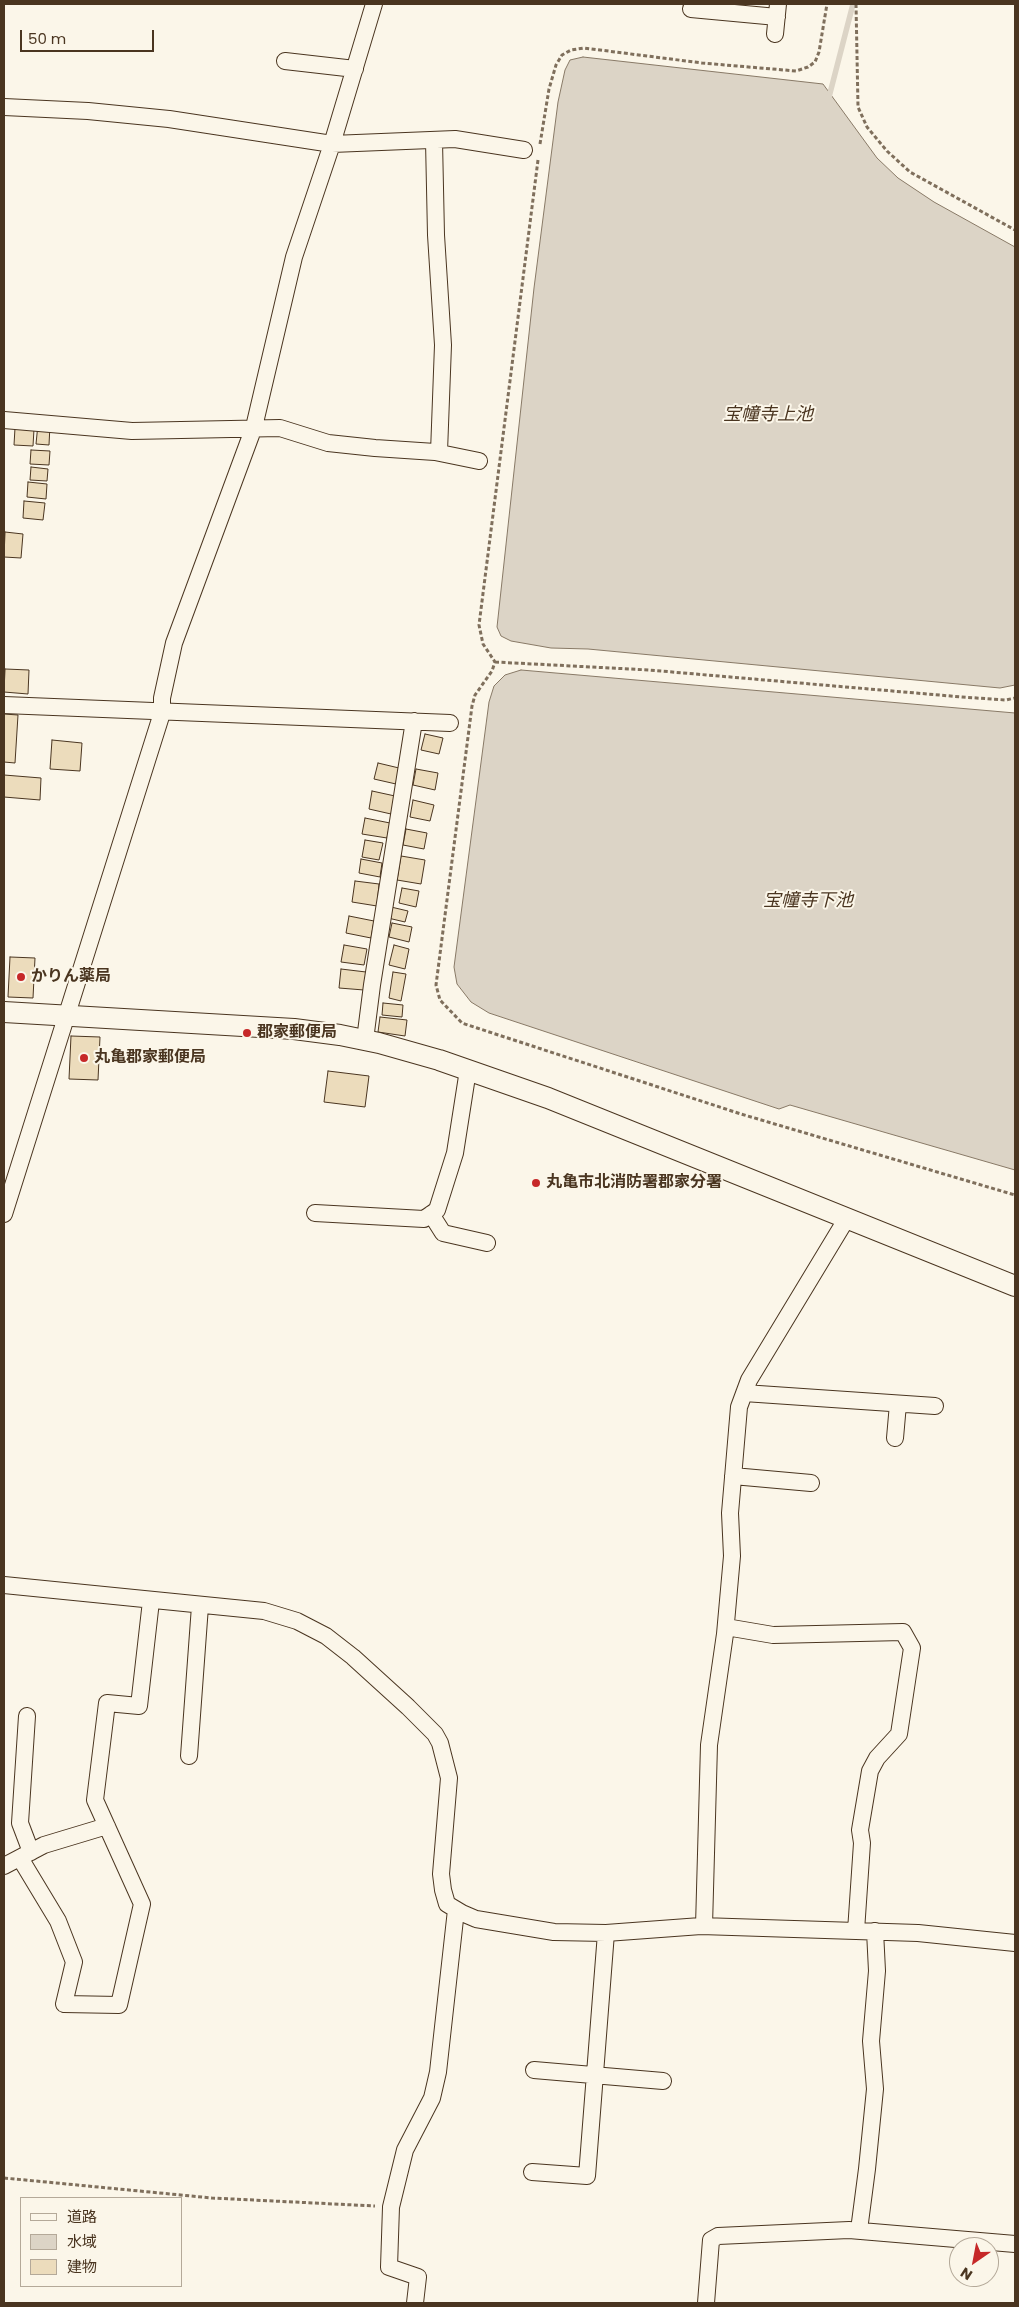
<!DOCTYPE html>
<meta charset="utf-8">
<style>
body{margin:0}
#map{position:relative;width:1019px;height:2307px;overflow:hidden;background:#fbf6e9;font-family:Poppins,"Noto Sans JP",sans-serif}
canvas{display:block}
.frame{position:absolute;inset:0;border:5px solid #4a3520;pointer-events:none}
.legend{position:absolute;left:20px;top:2197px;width:162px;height:90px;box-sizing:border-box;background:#fbf6e9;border:1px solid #b4a999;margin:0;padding:6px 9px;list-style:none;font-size:15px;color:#4a3520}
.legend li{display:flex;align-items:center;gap:10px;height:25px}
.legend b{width:25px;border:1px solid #b4a999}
.north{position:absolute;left:949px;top:2237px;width:50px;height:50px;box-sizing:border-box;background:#fbf6e9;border:1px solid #b4a999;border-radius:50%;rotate:213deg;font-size:14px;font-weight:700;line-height:20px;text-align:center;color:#4a3520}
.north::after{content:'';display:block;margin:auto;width:18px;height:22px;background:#c62828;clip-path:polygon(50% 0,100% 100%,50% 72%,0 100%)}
.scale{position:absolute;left:20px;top:30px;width:134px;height:22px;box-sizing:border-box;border:2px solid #4a3520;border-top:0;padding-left:6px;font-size:15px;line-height:18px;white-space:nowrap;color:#4a3520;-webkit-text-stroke:4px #fbf6e9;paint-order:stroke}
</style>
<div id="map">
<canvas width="1019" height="2307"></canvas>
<div class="frame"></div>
<ul class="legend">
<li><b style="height:6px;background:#fbf6e9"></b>道路</li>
<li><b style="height:14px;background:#dcd4c6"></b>水域</li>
<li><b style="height:14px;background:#ecdcbc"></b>建物</li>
</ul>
<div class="north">N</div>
<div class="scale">50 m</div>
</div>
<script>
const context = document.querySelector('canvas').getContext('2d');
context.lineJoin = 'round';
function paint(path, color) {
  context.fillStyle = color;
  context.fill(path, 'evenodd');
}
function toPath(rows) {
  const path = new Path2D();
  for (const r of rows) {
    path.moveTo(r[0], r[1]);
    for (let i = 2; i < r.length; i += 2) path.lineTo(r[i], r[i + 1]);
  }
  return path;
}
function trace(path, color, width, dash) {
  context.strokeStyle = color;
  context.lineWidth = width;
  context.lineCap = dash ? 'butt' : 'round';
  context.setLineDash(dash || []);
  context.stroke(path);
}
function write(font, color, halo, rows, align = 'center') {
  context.font = font + ' Poppins,"Noto Sans JP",sans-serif';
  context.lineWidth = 4;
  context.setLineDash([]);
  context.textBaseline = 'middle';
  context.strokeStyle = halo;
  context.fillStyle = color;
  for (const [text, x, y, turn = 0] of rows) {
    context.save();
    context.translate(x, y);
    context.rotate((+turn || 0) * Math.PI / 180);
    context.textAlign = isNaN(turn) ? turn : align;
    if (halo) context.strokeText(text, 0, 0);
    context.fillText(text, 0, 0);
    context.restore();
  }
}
const water = toPath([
 [583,57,823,84,877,158,898,178,934,202,1015,247,1015,685,1000,688,588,649,551,648,511,641,501,636,497,627,534,288,558,102,565,70,570,60,583,57],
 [521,670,1015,713,1015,1170,790,1105,779,1109,489,1013,471,1002,457,984,454,967,489,702,494,686,505,675,521,670]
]);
paint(water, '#dcd4c6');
trace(water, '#887966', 1);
trace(toPath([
 [828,101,853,4]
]), '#dcd4c6', 5.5);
const building = toPath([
 [38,424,50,425,49,445,36,444,38,424],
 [15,428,34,429,33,446,14,445,15,428],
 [31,450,50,451,49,465,30,464,31,450],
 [31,467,48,469,47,481,30,480,31,467],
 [28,482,47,484,46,499,27,497,28,482],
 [24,501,45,503,43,520,23,518,24,501],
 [5,532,23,534,21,558,4,557,5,532],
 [5,669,29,670,28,694,4,692,5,669],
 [4,714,18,715,15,763,4,762,4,714],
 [425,734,443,738,439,754,421,750,425,734],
 [52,740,82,743,80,771,50,769,52,740],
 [378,763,399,768,396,784,374,779,378,763],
 [416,769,438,773,435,790,413,785,416,769],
 [4,775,41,778,40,800,4,797,4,775],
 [372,791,395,796,391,814,369,809,372,791],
 [413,800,434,805,430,821,410,817,413,800],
 [365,818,390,823,387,838,362,834,365,818],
 [406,829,427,833,424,849,403,845,406,829],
 [365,840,383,843,379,860,362,857,365,840],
 [401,856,425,860,421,884,397,880,401,856],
 [361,859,382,863,380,877,359,873,361,859],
 [355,881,379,884,377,906,352,902,355,881],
 [402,888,419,891,416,907,399,903,402,888],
 [391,907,408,911,405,922,388,918,391,907],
 [349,916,374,921,371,938,346,933,349,916],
 [392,923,412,927,409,942,389,937,392,923],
 [344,945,367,949,364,965,341,962,344,945],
 [394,945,409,949,405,969,389,965,394,945],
 [10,957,35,958,33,998,8,997,10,957],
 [341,969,366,972,364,990,339,988,341,969],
 [393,972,406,974,401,1001,389,998,393,972],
 [383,1003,403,1005,402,1017,382,1015,383,1003],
 [380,1017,407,1020,405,1036,378,1032,380,1017],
 [71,1036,100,1037,98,1080,69,1079,71,1036],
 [328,1071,369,1076,365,1107,324,1102,328,1071]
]);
paint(building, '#ecdcbc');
trace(building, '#4a3520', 1);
const minor = toPath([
 [691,9,777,17],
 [775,34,778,4],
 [285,61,355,69],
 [4,107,88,111,169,119,332,144,455,139,524,150],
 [434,141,436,235,443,345,439,452],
 [4,420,132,431,280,428,328,443,375,448,435,452,479,461],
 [4,705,450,723],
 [365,1040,372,985,414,721],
 [315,1213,424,1219,437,1210,455,1153,468,1070],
 [4,1214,162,713,162,698,174,643,254,427,294,257,332,144,374,4],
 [431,1214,443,1233,487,1243],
 [744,1393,935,1406],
 [895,1438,898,1404],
 [733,1476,811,1483],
 [4,1585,264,1611,297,1621,326,1636,353,1657,408,1707,435,1734,440,1743,449,1778,441,1874,443,1890,447,1904,462,1913,476,1919,554,1932,606,1933,701,1926,918,1933,1015,1943],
 [726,1627,773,1635,903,1632,912,1648,899,1734,877,1758,870,1771,860,1830,862,1843,856,1931],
 [27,1716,20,1823,31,1852],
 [189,1756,200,1606],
 [20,1858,58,1921,74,1962,64,2004,119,2005,142,1904,95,1800,107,1703,139,1706,151,1601],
 [4,1866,44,1845,107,1826],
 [704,1926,709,1745,725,1634,732,1556,730,1513,739,1407,749,1380,847,1218],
 [534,2070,663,2081],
 [532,2172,587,2176,606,1933],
 [859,2230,867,2169,875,2089,871,2041,877,1971,875,1931],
 [415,2303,418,2277,389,2267,391,2207,405,2150,432,2098,438,2072,456,1910],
 [706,2303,711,2240,718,2236,849,2230,1015,2244]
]);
const tertiary = toPath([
 [4,1012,294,1029,340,1035,379,1043,439,1060,548,1098,1015,1286]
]);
trace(minor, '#4a3520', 18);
trace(tertiary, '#4a3520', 22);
trace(toPath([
 [856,4,858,107,867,127,887,151,910,172,1015,230],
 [540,144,549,89,556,65,562,55,571,50,584,48,702,63,796,71,808,67,815,62,819,52,827,4],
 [538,160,479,625,483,644,495,662,492,671,475,695,472,706,436,985,440,1000,462,1023,477,1028,741,1114,1015,1195],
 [495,662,649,670,962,697,1006,700,1015,698],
 [4,2178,212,2198,375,2206]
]), '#7f6f5c', 3, [4, 2.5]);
trace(minor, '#fbf6e9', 16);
trace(tertiary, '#fbf6e9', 20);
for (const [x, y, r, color] of [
 [21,977,5,"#c62828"],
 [247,1033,5,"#c62828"],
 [84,1058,5,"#c62828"],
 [536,1183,5,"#c62828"]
]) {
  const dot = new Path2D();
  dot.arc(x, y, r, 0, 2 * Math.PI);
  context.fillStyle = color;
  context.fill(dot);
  trace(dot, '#fbf6e9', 2);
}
write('bold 16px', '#4a3520', '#fbf6e9', [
 ["かりん薬局",31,977],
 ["郡家郵便局",257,1033],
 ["丸亀郡家郵便局",94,1058],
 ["丸亀市北消防署郡家分署",546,1183]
], 'left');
write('italic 18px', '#4a3520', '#fbf6e9', [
 ["宝幢寺上池",768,415],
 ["宝幢寺下池",808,901]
]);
</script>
